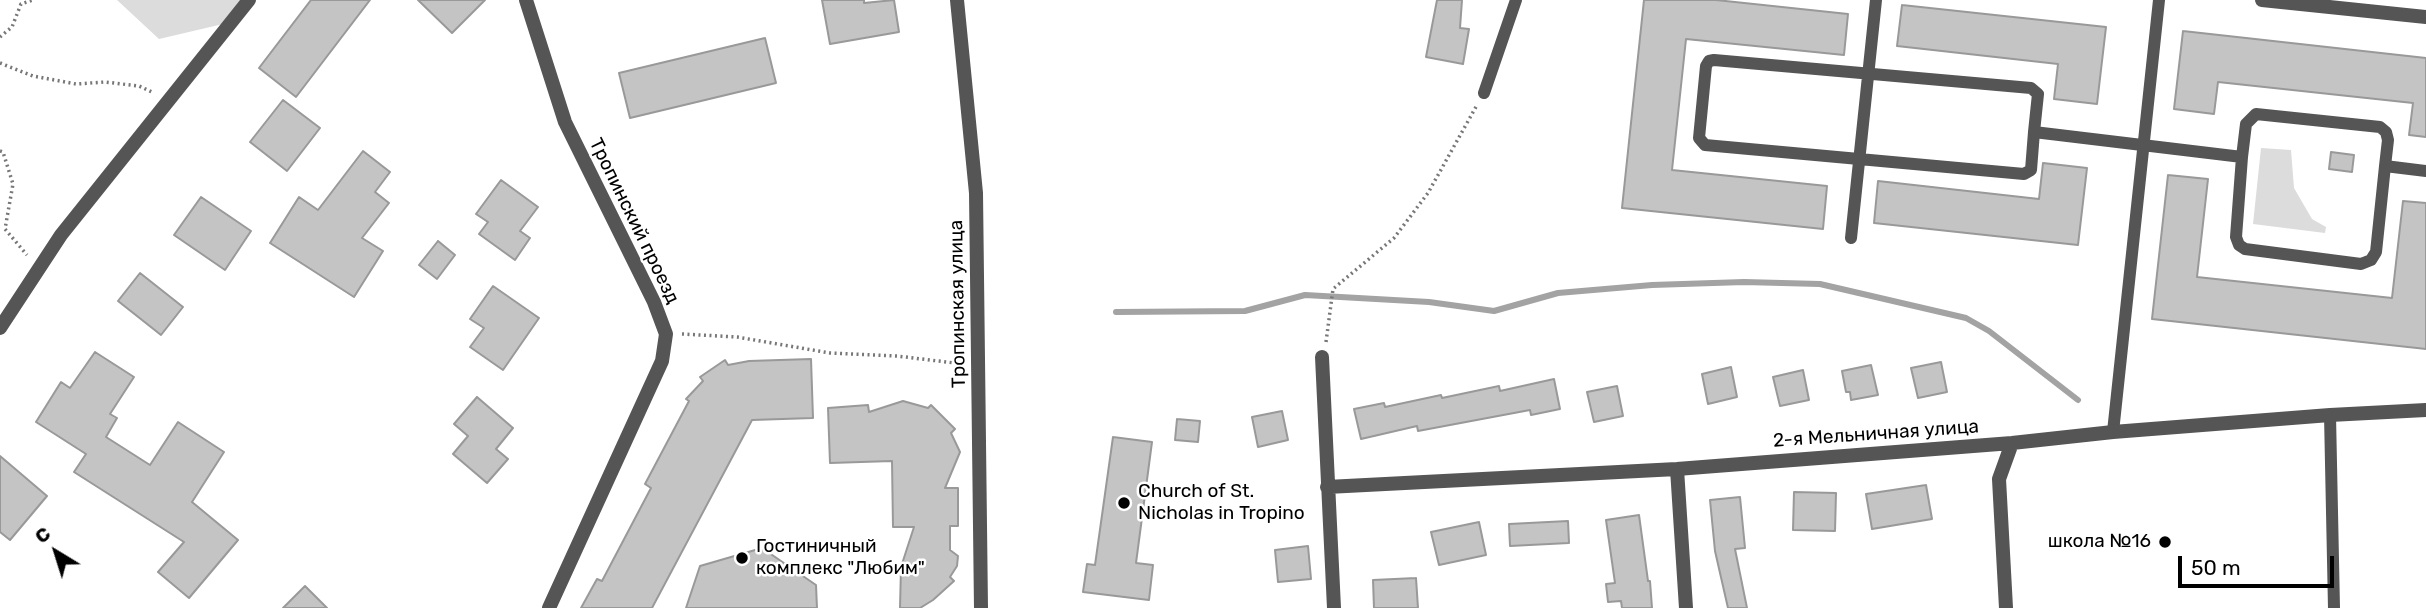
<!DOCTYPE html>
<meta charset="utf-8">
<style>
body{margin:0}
#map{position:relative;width:2426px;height:608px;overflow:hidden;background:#fff;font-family:Rubik,sans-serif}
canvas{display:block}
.north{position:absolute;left:21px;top:517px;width:70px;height:70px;-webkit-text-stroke:5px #fff;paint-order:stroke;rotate:322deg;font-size:19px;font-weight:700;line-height:28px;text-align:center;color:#000}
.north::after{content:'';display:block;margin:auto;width:24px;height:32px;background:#000;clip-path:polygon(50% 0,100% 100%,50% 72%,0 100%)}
.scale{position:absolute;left:2178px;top:556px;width:156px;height:32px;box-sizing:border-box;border:4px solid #000;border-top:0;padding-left:9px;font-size:21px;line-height:24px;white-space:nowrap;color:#000;-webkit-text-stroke:5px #fff;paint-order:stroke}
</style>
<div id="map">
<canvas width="2426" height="608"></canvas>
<div class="north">С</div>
<div class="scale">50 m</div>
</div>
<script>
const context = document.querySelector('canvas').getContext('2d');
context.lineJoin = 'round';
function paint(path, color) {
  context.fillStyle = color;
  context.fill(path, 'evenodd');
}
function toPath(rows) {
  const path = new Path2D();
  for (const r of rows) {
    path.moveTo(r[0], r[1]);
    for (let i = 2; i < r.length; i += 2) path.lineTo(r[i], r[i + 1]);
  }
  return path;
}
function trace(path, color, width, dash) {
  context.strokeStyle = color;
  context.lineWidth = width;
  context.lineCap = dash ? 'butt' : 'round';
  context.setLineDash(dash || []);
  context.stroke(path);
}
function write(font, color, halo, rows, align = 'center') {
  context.font = font + ' Rubik,sans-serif';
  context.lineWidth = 5;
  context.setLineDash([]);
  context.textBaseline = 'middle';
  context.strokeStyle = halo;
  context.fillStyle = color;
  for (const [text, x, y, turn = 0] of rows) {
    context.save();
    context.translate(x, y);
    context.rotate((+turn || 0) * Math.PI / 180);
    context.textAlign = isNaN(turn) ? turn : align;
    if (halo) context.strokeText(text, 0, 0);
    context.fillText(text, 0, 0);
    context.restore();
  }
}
paint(toPath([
 [117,0,241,0,223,24,159,39],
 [2261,148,2291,150,2294,188,2312,219,2326,227,2325,233,2253,224]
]), '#dcdcdc');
trace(toPath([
 [1116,312,1245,311,1305,295,1429,302,1494,311,1558,293,1652,285,1744,282,1820,284,1966,318,1989,331,2078,400]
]), '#a3a3a3', 6);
const building = toPath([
 [311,0,370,0,296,97,259,68,311,0],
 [418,0,485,0,452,33,418,0],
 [822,0,864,0,864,3,894,0,899,32,830,44,822,0],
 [1437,0,1462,0,1460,28,1469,29,1463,64,1426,57,1437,0],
 [1644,0,1716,0,1848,14,1844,55,1686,39,1672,170,1827,186,1823,229,1622,208,1644,0],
 [1902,5,2106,27,2097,104,2054,99,2058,64,1897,46,1902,5],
 [2183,31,2426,58,2426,137,2409,135,2413,103,2218,82,2214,114,2174,109,2183,31],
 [765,38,776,83,630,118,619,73,765,38],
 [283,100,320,128,287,171,250,142,283,100],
 [363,151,390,172,375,192,389,203,362,238,383,251,354,297,270,243,299,197,318,210,363,151],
 [2331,152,2354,155,2352,172,2329,169,2331,152],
 [2043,163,2087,168,2078,245,1874,223,1878,181,2039,199,2043,163],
 [2168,175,2208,179,2197,277,2392,298,2403,201,2426,203,2426,349,2152,319,2168,175],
 [501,180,538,207,520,231,530,238,515,260,479,234,488,222,476,214,501,180],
 [201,197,251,231,225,270,174,235,201,197],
 [438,241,455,255,437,279,419,265,438,241],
 [140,273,183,307,161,335,118,301,140,273],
 [493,286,539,318,503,370,470,347,484,328,470,319,493,286],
 [95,352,134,377,110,414,117,418,106,437,150,465,178,422,224,452,192,502,238,540,189,598,158,572,184,542,74,472,86,454,36,422,61,382,70,388,95,352],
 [811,359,813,418,752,420,652,608,581,608,597,579,602,581,651,488,645,484,689,401,686,399,703,381,700,377,725,360,728,365,749,361,811,359],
 [1941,362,1947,392,1918,398,1911,368,1941,362],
 [1871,365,1878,395,1851,400,1850,392,1846,392,1842,371,1871,365],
 [1731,367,1737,397,1708,404,1702,374,1731,367],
 [1803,370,1809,400,1780,406,1773,377,1803,370],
 [1554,379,1560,409,1531,415,1530,410,1418,431,1417,426,1361,439,1354,409,1384,403,1385,407,1441,395,1442,398,1499,386,1500,391,1554,379],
 [1617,386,1623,416,1594,422,1587,392,1617,386],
 [477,397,513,428,496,449,508,459,487,483,453,454,468,436,454,424,477,397],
 [903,401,928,408,931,405,955,429,951,433,960,452,945,488,958,488,958,526,950,526,950,550,958,556,957,566,950,577,954,581,933,600,920,608,900,608,901,567,914,527,893,527,892,461,830,463,828,408,868,405,869,412,903,401],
 [1282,411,1288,440,1258,447,1252,417,1282,411],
 [1177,419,1200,421,1198,442,1175,440,1177,419],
 [1113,437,1152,442,1136,563,1153,565,1149,600,1083,592,1087,564,1095,565,1113,437],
 [0,456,47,496,10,540,0,532,0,456],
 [1926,485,1932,519,1872,529,1866,494,1926,485],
 [1794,492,1836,493,1835,531,1793,530,1794,492],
 [1740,497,1745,548,1735,549,1747,608,1728,608,1715,551,1710,500,1740,497],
 [1639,515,1648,581,1650,581,1652,608,1622,608,1621,601,1608,602,1606,584,1615,583,1606,520,1639,515],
 [1568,521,1569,543,1510,546,1509,524,1568,521],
 [1479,522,1486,555,1439,565,1431,532,1479,522],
 [1308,546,1311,579,1278,582,1275,550,1308,546],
 [762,548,816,585,817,608,686,608,700,566,762,548],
 [1416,578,1418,608,1374,608,1373,580,1416,578],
 [305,586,327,608,283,608,305,586]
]);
paint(building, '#c4c4c4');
trace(building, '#999', 2);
trace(toPath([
 [0,37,12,27,21,4,33,0],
 [0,63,33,76,76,84,105,82,139,86,154,93],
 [0,151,3,152,13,184,5,229,27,255],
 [682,334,737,337,830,353,897,356,963,364],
 [1326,342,1333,289,1394,238,1428,193,1477,105]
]), '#777', 3.5, [2, 3.5]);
trace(toPath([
 [1484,93,1516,0],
 [2034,132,2031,170,2024,174,1705,145,1699,138,1706,66,1709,61,1714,60,2031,88,2038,94,2034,132,2242,157,2246,124,2256,114,2380,127,2386,132,2388,140,2385,166,2426,171],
 [2242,157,2236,237,2239,245,2245,249,2361,264,2371,260,2376,252,2385,166],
 [1851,238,1876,0],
 [2330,415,2334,608],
 [2113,432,2159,0]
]), '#555', 12);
trace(toPath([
 [526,0,565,122,654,302,666,334,662,361,549,608],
 [957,0,976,193,981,608],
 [2262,0,2426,17],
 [0,328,61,235,249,0],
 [1322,357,1334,608],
 [1677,469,1686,608],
 [1327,487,1677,469,2012,443,2113,432,2330,415,2426,410],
 [2006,608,1999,479,2012,443]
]), '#555', 14);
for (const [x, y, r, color] of [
 [1124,503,7,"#000"],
 [2165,542,7,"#000"],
 [742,558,7,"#000"]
]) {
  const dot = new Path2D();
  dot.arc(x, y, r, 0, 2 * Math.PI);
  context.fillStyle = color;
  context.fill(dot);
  trace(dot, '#fff', 2.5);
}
write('19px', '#000', '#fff', [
 ["Тропинский проезд",634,221,64],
 ["Тропинская улица",958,304,-91],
 ["2-я Мельничная улица",1876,434,-4]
]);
write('19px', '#000', '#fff', [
 ["Church of St.",1138,492],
 ["Nicholas in Tropino",1138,514],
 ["школа №16",2151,542,"right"],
 ["Гостиничный",756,547],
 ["комплекс \"Любим\"",756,569]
], 'left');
</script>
